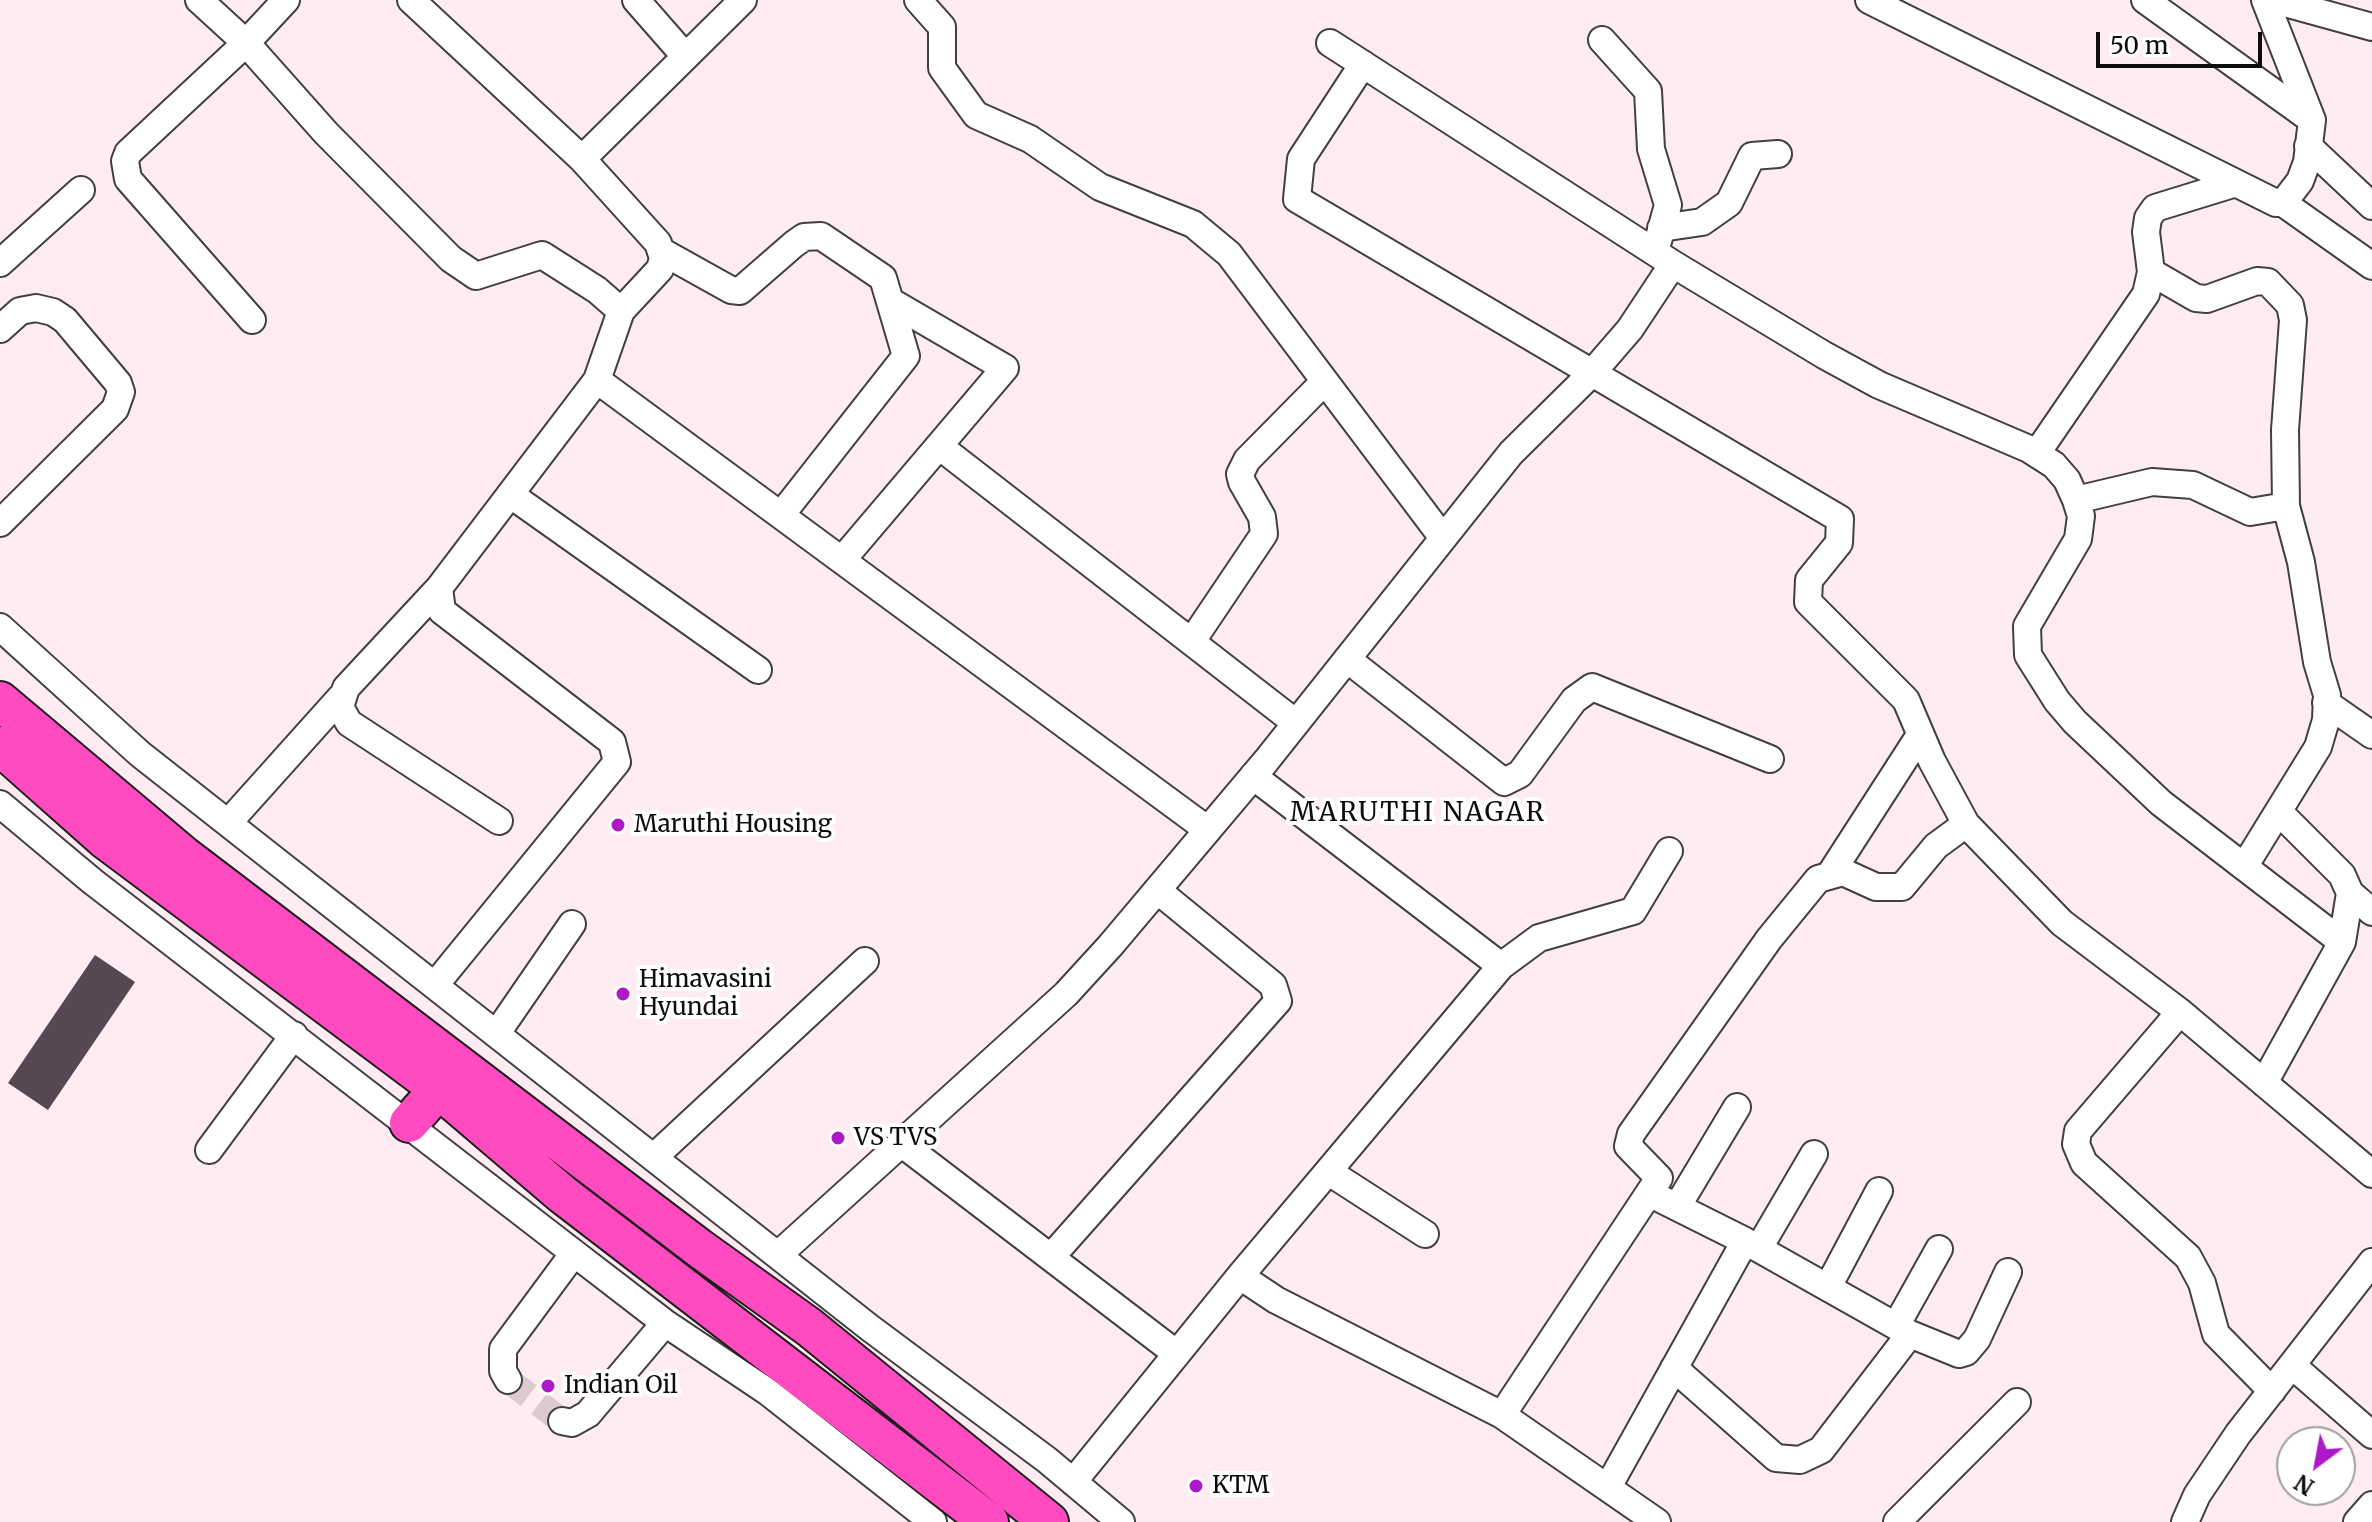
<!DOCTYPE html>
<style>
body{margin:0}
#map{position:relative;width:2372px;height:1522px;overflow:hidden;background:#ffecf2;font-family:Merriweather,serif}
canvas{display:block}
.north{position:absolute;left:2276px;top:1426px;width:80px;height:80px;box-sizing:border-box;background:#fff;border:2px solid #9e9e9e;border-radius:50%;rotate:212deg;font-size:22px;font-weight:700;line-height:32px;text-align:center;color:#0d0d0d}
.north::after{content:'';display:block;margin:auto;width:28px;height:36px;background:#ad19c9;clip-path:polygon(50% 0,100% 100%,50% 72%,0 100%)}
.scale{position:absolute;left:2096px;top:32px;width:166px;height:36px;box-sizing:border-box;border:4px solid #0d0d0d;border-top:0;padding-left:10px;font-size:24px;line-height:28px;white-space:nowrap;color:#0d0d0d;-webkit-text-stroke:6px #fff;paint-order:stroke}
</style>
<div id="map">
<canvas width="2372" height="1522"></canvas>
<div class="north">N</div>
<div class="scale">50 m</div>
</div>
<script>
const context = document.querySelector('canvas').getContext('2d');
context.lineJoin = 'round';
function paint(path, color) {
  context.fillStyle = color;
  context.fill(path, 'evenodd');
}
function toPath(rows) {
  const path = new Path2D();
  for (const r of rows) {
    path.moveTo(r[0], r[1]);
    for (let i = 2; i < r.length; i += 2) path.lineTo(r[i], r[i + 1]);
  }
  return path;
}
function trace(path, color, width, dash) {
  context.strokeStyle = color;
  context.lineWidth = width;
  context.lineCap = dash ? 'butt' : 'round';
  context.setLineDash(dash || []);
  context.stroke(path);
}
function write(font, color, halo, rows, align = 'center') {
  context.font = font + ' Merriweather,serif';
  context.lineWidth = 8;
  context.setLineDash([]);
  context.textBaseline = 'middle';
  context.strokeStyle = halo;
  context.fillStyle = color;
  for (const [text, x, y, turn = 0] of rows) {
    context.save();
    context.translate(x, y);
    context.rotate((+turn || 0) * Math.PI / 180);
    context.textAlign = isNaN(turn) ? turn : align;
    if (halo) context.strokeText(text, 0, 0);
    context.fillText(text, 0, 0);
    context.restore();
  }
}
paint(toPath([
 [95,955,135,982,48,1110,8,1083]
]), '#564852');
trace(toPath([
 [508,1380,562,1421]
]), '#dbcbd0', 26, [26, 13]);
const minor = toPath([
 [199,0,246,43,326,133,451,259,476,276,542,255,597,290,621,311,597,380,439,588,442,611,612,742,617,762,435,985],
 [411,0,582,159,658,243,663,258,660,269,621,311],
 [636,0,685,56],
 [918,0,942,27,942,68,976,115,1030,139,1100,187,1193,224,1229,254,1443,538],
 [1869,0,2276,203,2283,203,2300,181,2307,162,2312,120,2265,0],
 [2145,0,2312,120],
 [2274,0,2372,27],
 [1602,40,1648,91,1651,149,1668,205,1655,252],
 [1330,43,1673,264,1824,355,1879,385,2029,449,2054,465,2067,480,2076,500,2081,516,2078,539,2027,626,2028,655,2057,701,2075,722,2161,803,2342,942],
 [1363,64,1301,159,1297,199,1840,519,1839,543,1809,580,1808,602,1906,700,1932,761,1966,824,2062,923,2180,1012,2372,1174],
 [2308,146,2372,206],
 [582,159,743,0],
 [2283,203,2372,266],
 [1661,228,1702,222,1729,203,1752,156,1778,154],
 [661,251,731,290,740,291,794,244,804,237,821,236,883,278,906,356,781,515],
 [0,263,81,190],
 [2151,272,2196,298,2207,299,2257,281,2268,282,2290,305,2293,320,2285,430,2286,506,2301,562,2317,662,2327,695,2326,720,2318,747,2244,867],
 [252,320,128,179,125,161,128,153,246,43,286,0],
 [0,329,20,311,36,308,53,312,65,320,118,383,121,392,115,409,0,523],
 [597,380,1208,830],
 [939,446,1296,723],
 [2037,453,2146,294,2151,272,2146,232,2148,218,2155,208,2233,184],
 [511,495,758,670],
 [2076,500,2152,482,2193,485,2250,512,2286,506],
 [842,560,1005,368,890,301],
 [439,588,346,688,340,707,349,723,499,821],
 [0,627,140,754,870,1328,1047,1460,1121,1522],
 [1192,641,1264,534,1262,517,1242,482,1240,474,1247,460,1324,382],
 [1347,659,1504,782,1520,774,1574,700,1592,687,1770,759],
 [2326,703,2372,735],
 [1253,776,1501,966],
 [0,804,92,881,574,1253,665,1323,768,1392,933,1522],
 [228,823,341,697],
 [1831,873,1920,735],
 [2350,893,2372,912],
 [2180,1012,2078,1131,2076,1144,2084,1163,2188,1257,2202,1283,2216,1334,2272,1391],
 [497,1033,572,924],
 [2264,1083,2342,942,2350,893,2342,875,2279,812],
 [901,1143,1177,1354],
 [209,1150,294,1035],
 [654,1157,865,961],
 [1329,1172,1425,1234],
 [1649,1193,1745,1241,1910,1334,1959,1354,1966,1352,1977,1339,2008,1272],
 [1677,1207,1737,1107],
 [1759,1248,1814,1154],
 [778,1255,1066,994,1110,946,1266,761,1511,453,1592,373,1630,329,1673,264],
 [1051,1257,1278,1001,1273,985,1157,890],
 [1240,1276,1276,1300,1502,1415,1657,1522],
 [1828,1287,1879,1191],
 [1896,1326,1939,1249],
 [2294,1367,2372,1435],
 [1674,1368,1776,1458,1800,1460,1821,1450,1910,1334],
 [508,1380,503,1371,503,1349,574,1253],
 [1502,1415,1659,1178,1628,1146,1631,1134,1769,939,1818,879,1843,872,1876,887,1902,887,1936,846,1966,824],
 [562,1421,572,1423,588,1414,665,1323],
 [1073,1482,1240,1276,1501,966,1539,938,1633,911,1669,851],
 [1608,1487,1745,1241],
 [1897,1522,2017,1402],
 [2185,1522,2197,1495,2238,1434,2372,1262],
 [2357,1522,2372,1505]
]);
const highway = toPath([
 [0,701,184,856,699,1248,809,1327,1049,1522],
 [0,746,106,840,439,1089,562,1194,989,1522],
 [409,1123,439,1089]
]);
trace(minor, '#404040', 30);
trace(highway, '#1e1e1e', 42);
trace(minor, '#fff', 26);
trace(highway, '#ff4ac0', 38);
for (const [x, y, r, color] of [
 [618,825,8,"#ad19c9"],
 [623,994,8,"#ad19c9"],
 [838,1138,8,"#ad19c9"],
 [548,1386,8,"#ad19c9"],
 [1196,1486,8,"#ad19c9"]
]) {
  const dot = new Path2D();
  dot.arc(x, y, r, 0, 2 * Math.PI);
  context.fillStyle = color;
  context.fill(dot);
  trace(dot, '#fff', 3);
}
write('24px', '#0d0d0d', '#fff', [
 ["Maruthi Housing",634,825],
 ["Himavasini",639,980],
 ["Hyundai",639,1008],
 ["VS TVS",854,1138],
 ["Indian Oil",564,1386],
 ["KTM",1212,1486]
], 'left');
context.letterSpacing = '2px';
write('26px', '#0d0d0d', '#fff', [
 ["MARUTHI NAGAR",1418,814]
]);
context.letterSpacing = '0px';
</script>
